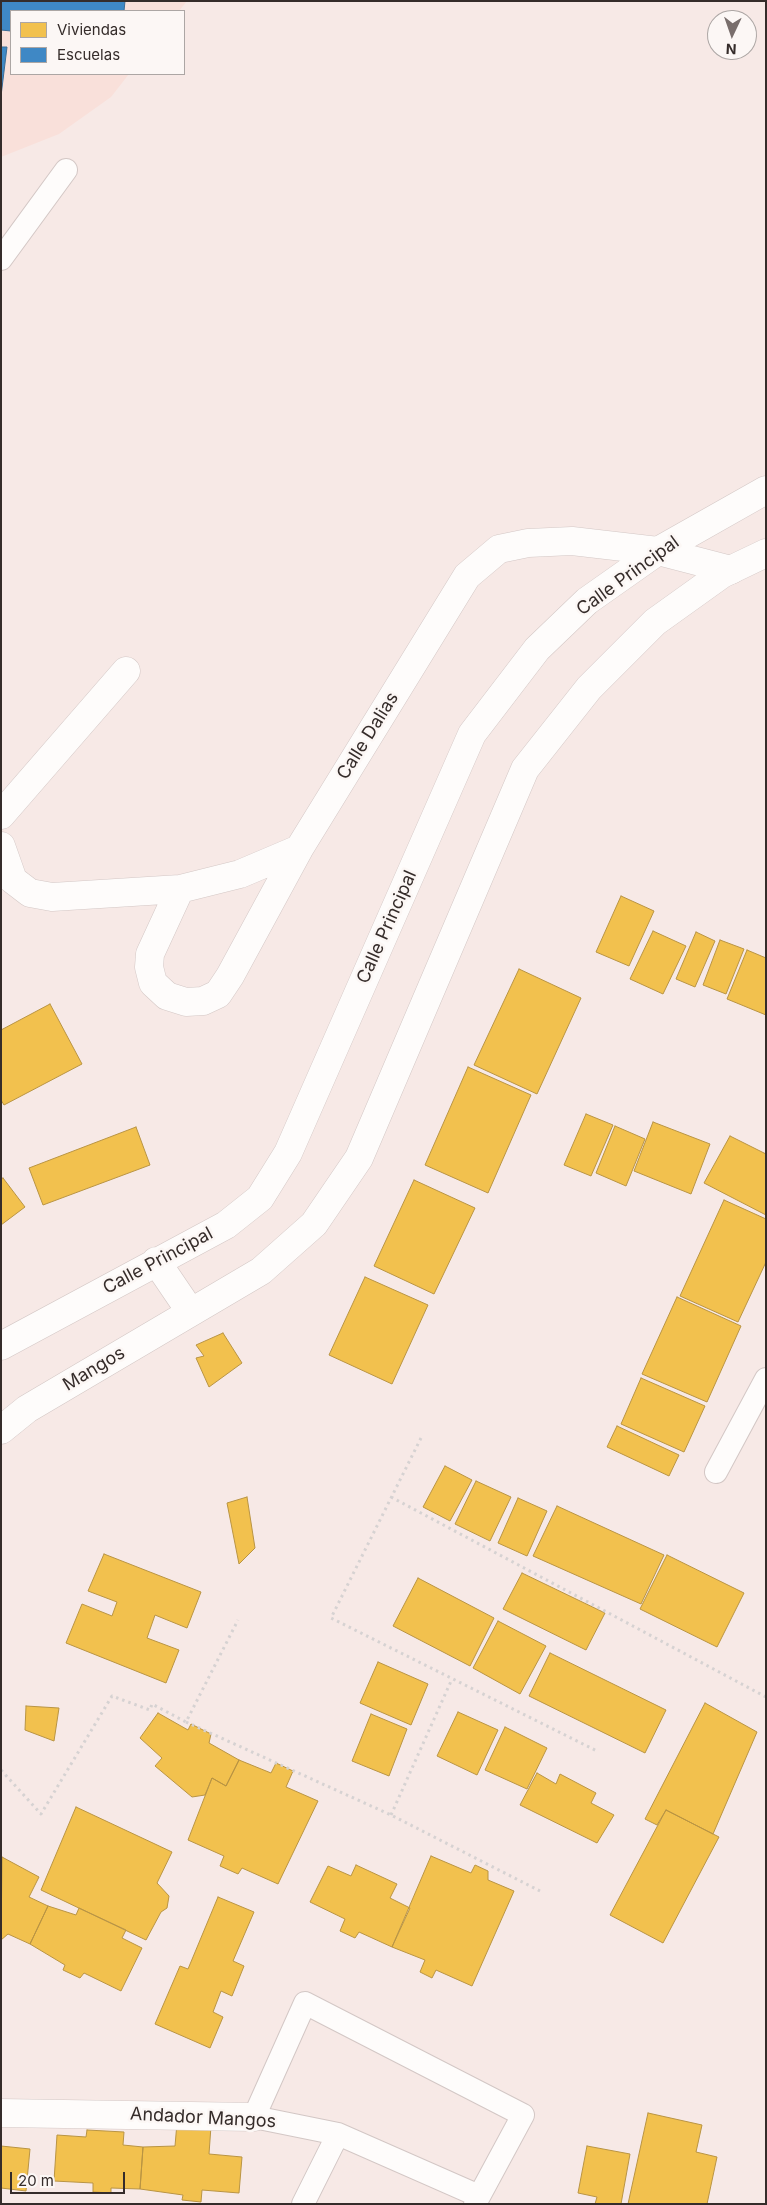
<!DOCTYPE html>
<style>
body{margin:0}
#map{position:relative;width:767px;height:2205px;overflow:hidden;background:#f7e9e6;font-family:Inter,sans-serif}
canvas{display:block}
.frame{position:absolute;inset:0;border:2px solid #352c2a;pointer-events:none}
.legend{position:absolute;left:10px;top:10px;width:175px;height:65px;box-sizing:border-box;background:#fcf7f5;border:1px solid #aca6a4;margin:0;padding:6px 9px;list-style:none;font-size:15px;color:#352c2a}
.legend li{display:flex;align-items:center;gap:10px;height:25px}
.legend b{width:25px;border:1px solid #aca6a4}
.north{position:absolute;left:707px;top:10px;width:50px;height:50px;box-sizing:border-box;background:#fcf7f5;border:1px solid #aca6a4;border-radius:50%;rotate:183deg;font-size:14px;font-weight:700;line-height:20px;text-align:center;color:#352c2a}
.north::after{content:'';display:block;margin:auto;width:18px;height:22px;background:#796e6c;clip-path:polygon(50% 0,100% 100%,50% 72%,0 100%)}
.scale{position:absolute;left:10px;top:2172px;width:115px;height:22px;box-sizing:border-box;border:2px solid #352c2a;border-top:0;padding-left:6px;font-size:15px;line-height:18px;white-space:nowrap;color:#352c2a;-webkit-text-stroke:4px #fcf7f5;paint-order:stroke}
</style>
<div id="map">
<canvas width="767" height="2205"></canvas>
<div class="frame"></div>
<ul class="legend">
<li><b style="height:14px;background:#f2c14e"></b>Viviendas</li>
<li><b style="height:14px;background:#3f88c5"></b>Escuelas</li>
</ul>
<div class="north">N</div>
<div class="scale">20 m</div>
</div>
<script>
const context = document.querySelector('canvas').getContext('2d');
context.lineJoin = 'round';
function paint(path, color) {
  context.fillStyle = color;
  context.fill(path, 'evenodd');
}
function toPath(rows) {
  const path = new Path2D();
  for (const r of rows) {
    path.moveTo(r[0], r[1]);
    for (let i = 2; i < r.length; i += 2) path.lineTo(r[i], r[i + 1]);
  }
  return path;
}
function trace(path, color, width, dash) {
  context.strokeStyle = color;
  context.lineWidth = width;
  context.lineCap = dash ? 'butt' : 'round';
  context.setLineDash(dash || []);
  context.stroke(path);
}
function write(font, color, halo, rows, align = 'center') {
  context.font = font + ' Inter,sans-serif';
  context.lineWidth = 5;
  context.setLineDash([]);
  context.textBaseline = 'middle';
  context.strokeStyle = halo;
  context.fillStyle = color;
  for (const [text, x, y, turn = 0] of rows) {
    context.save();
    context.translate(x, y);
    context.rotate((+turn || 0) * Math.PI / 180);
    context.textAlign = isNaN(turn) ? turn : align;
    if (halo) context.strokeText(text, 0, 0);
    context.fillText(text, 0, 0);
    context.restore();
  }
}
paint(toPath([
 [1,1,187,1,179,11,11,11,11,74,129,74,111,97,59,134,1,157]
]), '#f9e0da');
const homes = toPath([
 [621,896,654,911,629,966,596,952,621,896],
 [653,931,686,946,663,994,630,979,653,931],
 [696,932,715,941,695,987,676,979,696,932],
 [720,940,744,949,726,994,703,985,720,940],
 [747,950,766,958,766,1015,727,999,747,950],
 [519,969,581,998,537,1094,474,1065,519,969],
 [50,1004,82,1064,4,1105,1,1100,1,1030,50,1004],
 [468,1067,531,1095,488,1193,425,1165,468,1067],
 [586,1114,613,1125,591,1176,564,1165,586,1114],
 [653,1122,710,1144,691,1194,634,1171,653,1122],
 [615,1126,645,1139,626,1186,596,1173,615,1126],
 [136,1127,150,1165,43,1205,29,1168,136,1127],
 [730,1136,766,1154,766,1215,704,1183,730,1136],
 [3,1178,25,1207,1,1225,1,1179,3,1178],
 [414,1180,475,1208,434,1294,374,1266,414,1180],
 [724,1200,766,1219,766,1262,738,1322,680,1296,724,1200],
 [365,1277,428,1305,392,1384,329,1355,365,1277],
 [677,1297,741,1326,707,1402,642,1374,677,1297],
 [223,1333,242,1363,209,1387,196,1358,204,1356,196,1345,223,1333],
 [641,1378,705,1406,684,1452,621,1424,641,1378],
 [617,1426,679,1455,669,1476,607,1447,617,1426],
 [445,1466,472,1480,450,1521,423,1507,445,1466],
 [476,1481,511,1497,490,1541,455,1524,476,1481],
 [247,1497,255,1548,239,1564,227,1503,247,1497],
 [518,1498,547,1511,527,1556,498,1543,518,1498],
 [557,1506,664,1555,641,1604,533,1556,557,1506],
 [104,1554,201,1592,187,1628,155,1615,147,1638,179,1650,166,1683,66,1643,82,1604,112,1616,117,1602,88,1591,104,1554],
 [667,1555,744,1593,717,1647,640,1609,667,1555],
 [522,1573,605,1613,586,1650,503,1609,522,1573],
 [418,1578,494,1618,470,1666,393,1626,418,1578],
 [498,1621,546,1646,520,1694,473,1668,498,1621],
 [550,1653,666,1710,645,1753,529,1696,550,1653],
 [378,1662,428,1684,411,1725,360,1703,378,1662],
 [705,1703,757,1732,713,1834,666,1810,657,1825,645,1819,705,1703],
 [26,1706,59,1708,54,1741,25,1730,26,1706],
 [458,1712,498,1730,477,1775,437,1756,458,1712],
 [158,1713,188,1730,191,1724,211,1734,209,1743,239,1760,226,1786,212,1778,205,1795,192,1797,155,1766,162,1758,140,1738,158,1713],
 [371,1714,407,1729,389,1776,352,1761,371,1714],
 [505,1727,547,1748,527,1789,485,1770,505,1727],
 [239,1760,271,1773,276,1763,293,1771,286,1787,318,1801,278,1884,242,1868,238,1874,220,1866,224,1856,188,1840,212,1778,226,1786,239,1760],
 [537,1773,556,1784,560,1774,596,1793,591,1803,614,1815,597,1843,520,1805,537,1773],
 [76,1807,172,1852,157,1883,169,1896,167,1908,161,1912,146,1940,41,1890,76,1807],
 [666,1810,719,1837,663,1943,610,1915,666,1810],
 [431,1856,471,1873,475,1865,488,1871,488,1880,514,1891,472,1986,436,1970,432,1978,420,1972,425,1960,392,1947,431,1856],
 [2,1857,39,1877,29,1897,48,1906,30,1944,8,1934,1,1940,2,1857],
 [356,1865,397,1884,390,1898,410,1908,392,1947,359,1932,355,1938,340,1931,345,1919,310,1902,328,1866,351,1876,356,1865],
 [218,1897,254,1912,233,1961,244,1966,232,1996,221,1991,213,2012,223,2017,210,2048,155,2024,180,1966,188,1969,218,1897],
 [48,1906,76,1915,79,1908,126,1930,122,1938,142,1948,121,1991,84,1973,80,1978,63,1970,65,1965,30,1944,48,1906],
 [648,2113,702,2125,696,2152,717,2157,707,2204,628,2204,648,2113],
 [177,2123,211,2126,209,2154,242,2157,239,2193,202,2190,201,2202,182,2200,183,2195,140,2189,143,2147,175,2146,177,2123],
 [87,2130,124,2132,123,2145,143,2147,140,2189,111,2188,111,2193,93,2192,93,2183,54,2181,57,2135,86,2137,87,2130],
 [1,2146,30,2149,26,2191,1,2188,1,2146],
 [587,2146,630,2154,621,2204,595,2204,597,2197,578,2193,587,2146]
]);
paint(homes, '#f2c14e');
trace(homes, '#b99443', 1);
const schools = toPath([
 [1,1,125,1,124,11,11,11,11,31,1,30,1,1],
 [1,47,7,47,1,96,1,47]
]);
paint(schools, '#3f88c5');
trace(schools, '#3c6c96', 1);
const lane = toPath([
 [1,259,66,170],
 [716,1472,766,1379],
 [303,2204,338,2134],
 [475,2204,523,2115,305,2003,254,2117,338,2134,479,2196]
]);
const street = toPath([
 [1,815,126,671],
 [1,846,13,880,30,893,52,897,180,889,240,874,299,849,467,576,499,549,528,543,572,541,658,551,731,570],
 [180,889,150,954,149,967,153,983,167,996,186,1002,203,1001,218,994,230,976,299,849]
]);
const secondary = toPath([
 [156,1261,190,1311],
 [1,1346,226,1225,260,1198,288,1153,472,734,537,649,587,601,658,551,766,490],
 [1,1430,27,1409,261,1271,314,1224,359,1158,525,769,589,688,655,622,722,574,766,553],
 [1,2113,254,2117]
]);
trace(lane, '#d3c7c5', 24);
trace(street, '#d3c7c5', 29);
trace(secondary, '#d3c7c5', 29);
trace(toPath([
 [421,1438,331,1618,597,1751],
 [391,1497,766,1697],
 [186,1722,391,1815,540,1891],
 [1,1770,41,1814,112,1696,150,1710,152,1704,186,1722,238,1620],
 [391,1815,452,1679]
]), '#d6d2d2', 3, [2.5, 4]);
trace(lane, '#fefcfb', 22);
trace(street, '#fefcfb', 28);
trace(secondary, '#fefcfb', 28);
write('18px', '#352c2a', '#fcf7f5', [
 ["Calle Principal",628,576,-36],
 ["Calle Dalias",368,736,-58],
 ["Calle Principal",387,927,-66],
 ["Calle Principal",158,1261,-28],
 ["Mangos",94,1369,-31],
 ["Andador Mangos",203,2118,3]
]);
</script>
